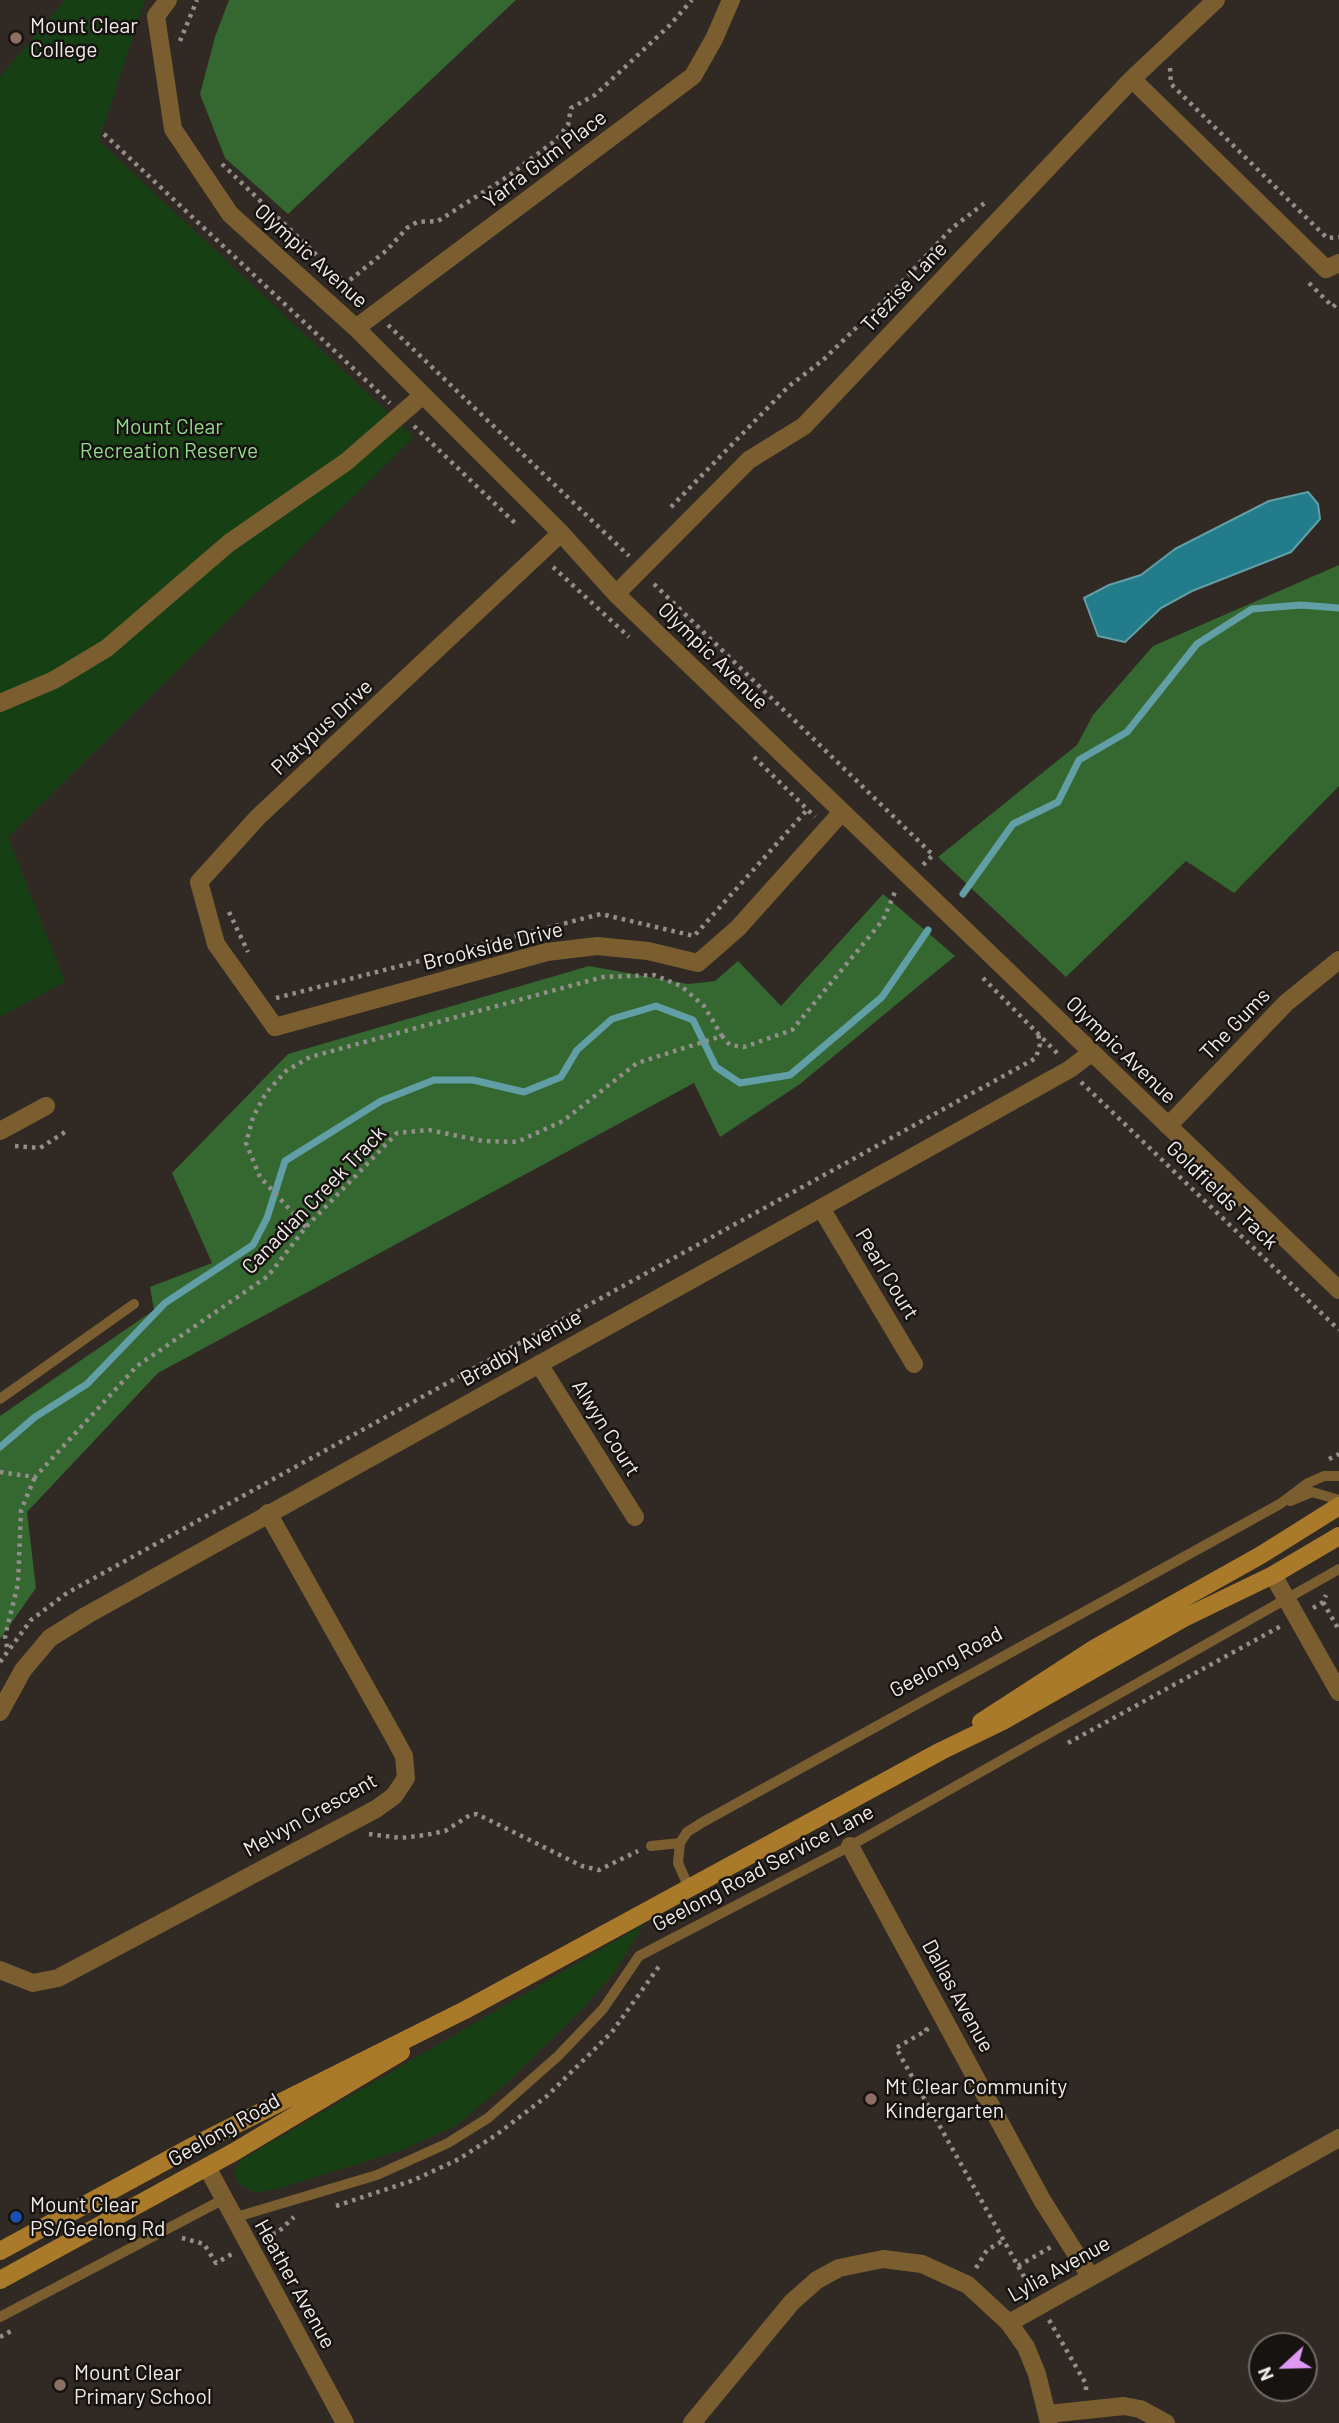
<!DOCTYPE html>
<style>
body{margin:0}
#map{position:relative;width:1339px;height:2423px;overflow:hidden;background:#312924;font-family:Barlow,sans-serif}
canvas{display:block}
.north{position:absolute;left:1248px;top:2332px;width:70px;height:70px;box-sizing:border-box;background:#161310;border:2px solid #6e6a67;border-radius:50%;rotate:248deg;font-size:19px;font-weight:700;line-height:28px;text-align:center;color:#f1ece9}
.north::after{content:'';display:block;margin:auto;width:24px;height:32px;background:#dd99f3;clip-path:polygon(50% 0,100% 100%,50% 72%,0 100%)}
</style>
<div id="map">
<canvas width="1339" height="2423"></canvas>
<div class="north">N</div>
</div>
<script>
const context = document.querySelector('canvas').getContext('2d');
context.lineJoin = 'round';
function paint(path, color) {
  context.fillStyle = color;
  context.fill(path, 'evenodd');
}
function toPath(rows) {
  const path = new Path2D();
  for (const r of rows) {
    path.moveTo(r[0], r[1]);
    for (let i = 2; i < r.length; i += 2) path.lineTo(r[i], r[i + 1]);
  }
  return path;
}
function trace(path, color, width, dash) {
  context.strokeStyle = color;
  context.lineWidth = width;
  context.lineCap = dash ? 'butt' : 'round';
  context.setLineDash(dash || []);
  context.stroke(path);
}
function write(font, color, halo, rows, align = 'center') {
  context.font = font + ' Barlow,sans-serif';
  context.lineWidth = 5;
  context.setLineDash([]);
  context.textBaseline = 'middle';
  context.strokeStyle = halo;
  context.fillStyle = color;
  for (const [text, x, y, turn = 0] of rows) {
    context.save();
    context.translate(x, y);
    context.rotate((+turn || 0) * Math.PI / 180);
    context.textAlign = isNaN(turn) ? turn : align;
    if (halo) context.strokeText(text, 0, 0);
    context.fillText(text, 0, 0);
    context.restore();
  }
}
paint(toPath([
 [65,0,145,0,99,141,414,437,8,837,65,982,0,1017,0,77],
 [644,1924,614,1973,584,2007,508,2082,456,2126,402,2150,281,2188,255,2193,238,2183,234,2172,241,2160]
]), '#164013');
paint(toPath([
 [229,0,516,0,288,214,225,158,200,94,215,37],
 [1339,565,1339,786,1234,893,1186,861,1066,977,938,857,1077,745,1093,715,1153,646],
 [883,894,955,956,800,1084,720,1137,694,1083,158,1373,27,1512,36,1588,0,1639,0,1416,154,1310,150,1287,212,1263,172,1173,288,1054,589,966,688,984,715,981,738,961,781,1006]
]), '#346830');
const water = toPath([
 [1308,492,1318,504,1320,519,1291,552,1192,591,1161,608,1125,642,1098,636,1084,598,1109,585,1141,575,1175,549,1269,501,1308,492]
]);
paint(water, '#237c89');
trace(water, '#619ea6', 2);
trace(toPath([
 [963,894,1013,824,1058,802,1079,760,1127,732,1197,644,1252,609,1301,605,1339,608],
 [0,1447,35,1417,87,1384,165,1303,253,1245,267,1218,285,1161,381,1101,434,1080,473,1080,524,1092,561,1077,577,1050,612,1019,656,1006,693,1020,716,1067,740,1083,790,1075,882,997,928,930]
]), '#619ea6', 7);
trace(toPath([
 [180,41,197,0],
 [1170,68,1171,84,1327,238,1339,237],
 [104,134,390,403],
 [222,164,357,294],
 [350,280,387,250,407,228,417,222,438,221,507,177,556,140,568,125,571,108,595,95,669,26,692,0],
 [1309,283,1333,307,1339,301],
 [388,325,629,556],
 [414,426,516,524],
 [671,507,788,387,823,360,888,297,952,228,986,202],
 [553,567,629,637],
 [654,584,933,855,923,865],
 [754,757,815,817],
 [229,912,248,952],
 [983,978,1058,1054],
 [276,998,601,914,694,936,807,810],
 [1081,1082,1339,1330],
 [15,1146,40,1148,65,1132],
 [306,1227,260,1177,246,1143,253,1117,266,1093,286,1071,310,1057,603,977,654,975,681,986,704,1006,722,1036],
 [1329,1459,1339,1454],
 [0,1472,35,1477,137,1366,268,1276,306,1227,397,1133,429,1130,483,1141,517,1142,563,1121,637,1063,722,1036,730,1045,744,1047,792,1030,883,920,895,892],
 [1323,1602,1339,1630],
 [1313,1608,1323,1602,1326,1595],
 [7,1647,5,1636,18,1584,21,1510,35,1477],
 [0,1662,31,1620,67,1593,1036,1058,1040,1044,1038,1032],
 [1068,1743,1281,1626],
 [369,1834,401,1838,426,1835,445,1831,470,1815,477,1814,582,1866,599,1870,638,1851],
 [925,2028,927,2030,896,2048,1032,2291],
 [336,2206,414,2180,459,2159,496,2135,547,2096,612,2032,660,1965],
 [264,2236,277,2233,294,2217],
 [182,2238,204,2244,216,2263,232,2254],
 [1018,2266,1051,2247],
 [976,2268,987,2250,1004,2240],
 [1049,2320,1086,2384,1086,2392],
 [0,2337,11,2331]
]), '#948e8a', 4.5, [3.5, 5]);
trace(toPath([
 [0,1399,134,1304],
 [1290,1501,1312,1492,1339,1500],
 [651,1846,680,1843],
 [689,1888,678,1863,680,1843,687,1832,703,1822,1280,1504,1308,1483,1324,1476,1339,1476],
 [233,2218,377,2175,448,2143,488,2118,558,2056,603,2009,639,1956,850,1846,1339,1569],
 [0,2317,224,2199]
]), '#7b5e30', 10);
trace(toPath([
 [168,0,156,16,173,129,230,214,356,328,561,533,616,594,1339,1290],
 [1132,79,1326,269,1339,263],
 [356,328,693,76,714,39,731,0],
 [561,533,258,817,199,882,216,944,275,1027,547,952,597,946,648,951,698,963,738,928,842,812],
 [616,594,749,460,804,426,1132,79,1216,0],
 [0,703,54,680,107,648,229,543,346,462,423,395],
 [1168,1126,1286,1003,1339,960],
 [0,1131,46,1106],
 [821,1208,914,1364],
 [539,1364,635,1517],
 [1273,1575,1339,1692],
 [0,1712,23,1670,50,1638,87,1615,821,1208,1070,1069,1091,1053],
 [850,1846,1042,2200,1090,2276],
 [0,1970,33,1983,58,1978,376,1809,394,1796,406,1778,404,1756,391,1732,268,1513],
 [207,2167,345,2423],
 [1009,2323,1026,2347,1037,2374,1049,2423],
 [1048,2414,1124,2406,1140,2409,1166,2423],
 [692,2423,792,2302,817,2280,839,2268,883,2259,922,2264,968,2285,1009,2323,1339,2138]
]), '#7b5e30', 18);
trace(toPath([
 [981,1722,1095,1648,1261,1555,1339,1506],
 [0,2251,195,2145,465,2010,941,1751,1003,1721,1184,1618,1273,1575,1339,1536],
 [0,2280,234,2152,401,2052]
]), '#a97a29', 18);
for (const [x, y, r, color] of [
 [16,38,7,"#8d6e63"],
 [871,2099,7,"#8d6e63"],
 [16,2217,7,"#1a4fb4"],
 [60,2385,7,"#8d6e63"]
]) {
  const dot = new Path2D();
  dot.arc(x, y, r, 0, 2 * Math.PI);
  context.fillStyle = color;
  context.fill(dot);
  trace(dot, '#161310', 2.5);
}
write('21px', '#f1ece9', '#161310', [
 ["Mount Clear",30,26],
 ["College",30,50],
 ["Mt Clear Community",885,2087],
 ["Kindergarten",885,2111],
 ["Mount Clear",30,2205],
 ["PS/Geelong Rd",30,2229],
 ["Mount Clear",74,2373],
 ["Primary School",74,2397]
], 'left');
write('21px', '#f1ece9', '#161310', [
 ["Yarra Gum Place",545,159,-37],
 ["Olympic Avenue",311,256,42],
 ["Trezise Lane",904,287,-47],
 ["Olympic Avenue",713,656,44],
 ["Platypus Drive",322,727,-43],
 ["Brookside Drive",493,946,-14],
 ["The Gums",1235,1024,-46],
 ["Olympic Avenue",1121,1050,44],
 ["Goldfields Track",1222,1195,44],
 ["Canadian Creek Track",314,1200,-46],
 ["Pearl Court",887,1274,59],
 ["Bradby Avenue",521,1348,-29],
 ["Alwyn Court",606,1428,58],
 ["Geelong Road",946,1662,-29],
 ["Melvyn Crescent",310,1815,-29],
 ["Geelong Road Service Lane",763,1868,-28],
 ["Dallas Avenue",958,1996,61],
 ["Geelong Road",224,2130,-30],
 ["Lylia Avenue",1059,2269,-29],
 ["Heather Avenue",295,2284,61]
]);
write('21px', '#91db89', '#161310', [
 ["Mount Clear",169,427],
 ["Recreation Reserve",169,451]
]);
</script>
